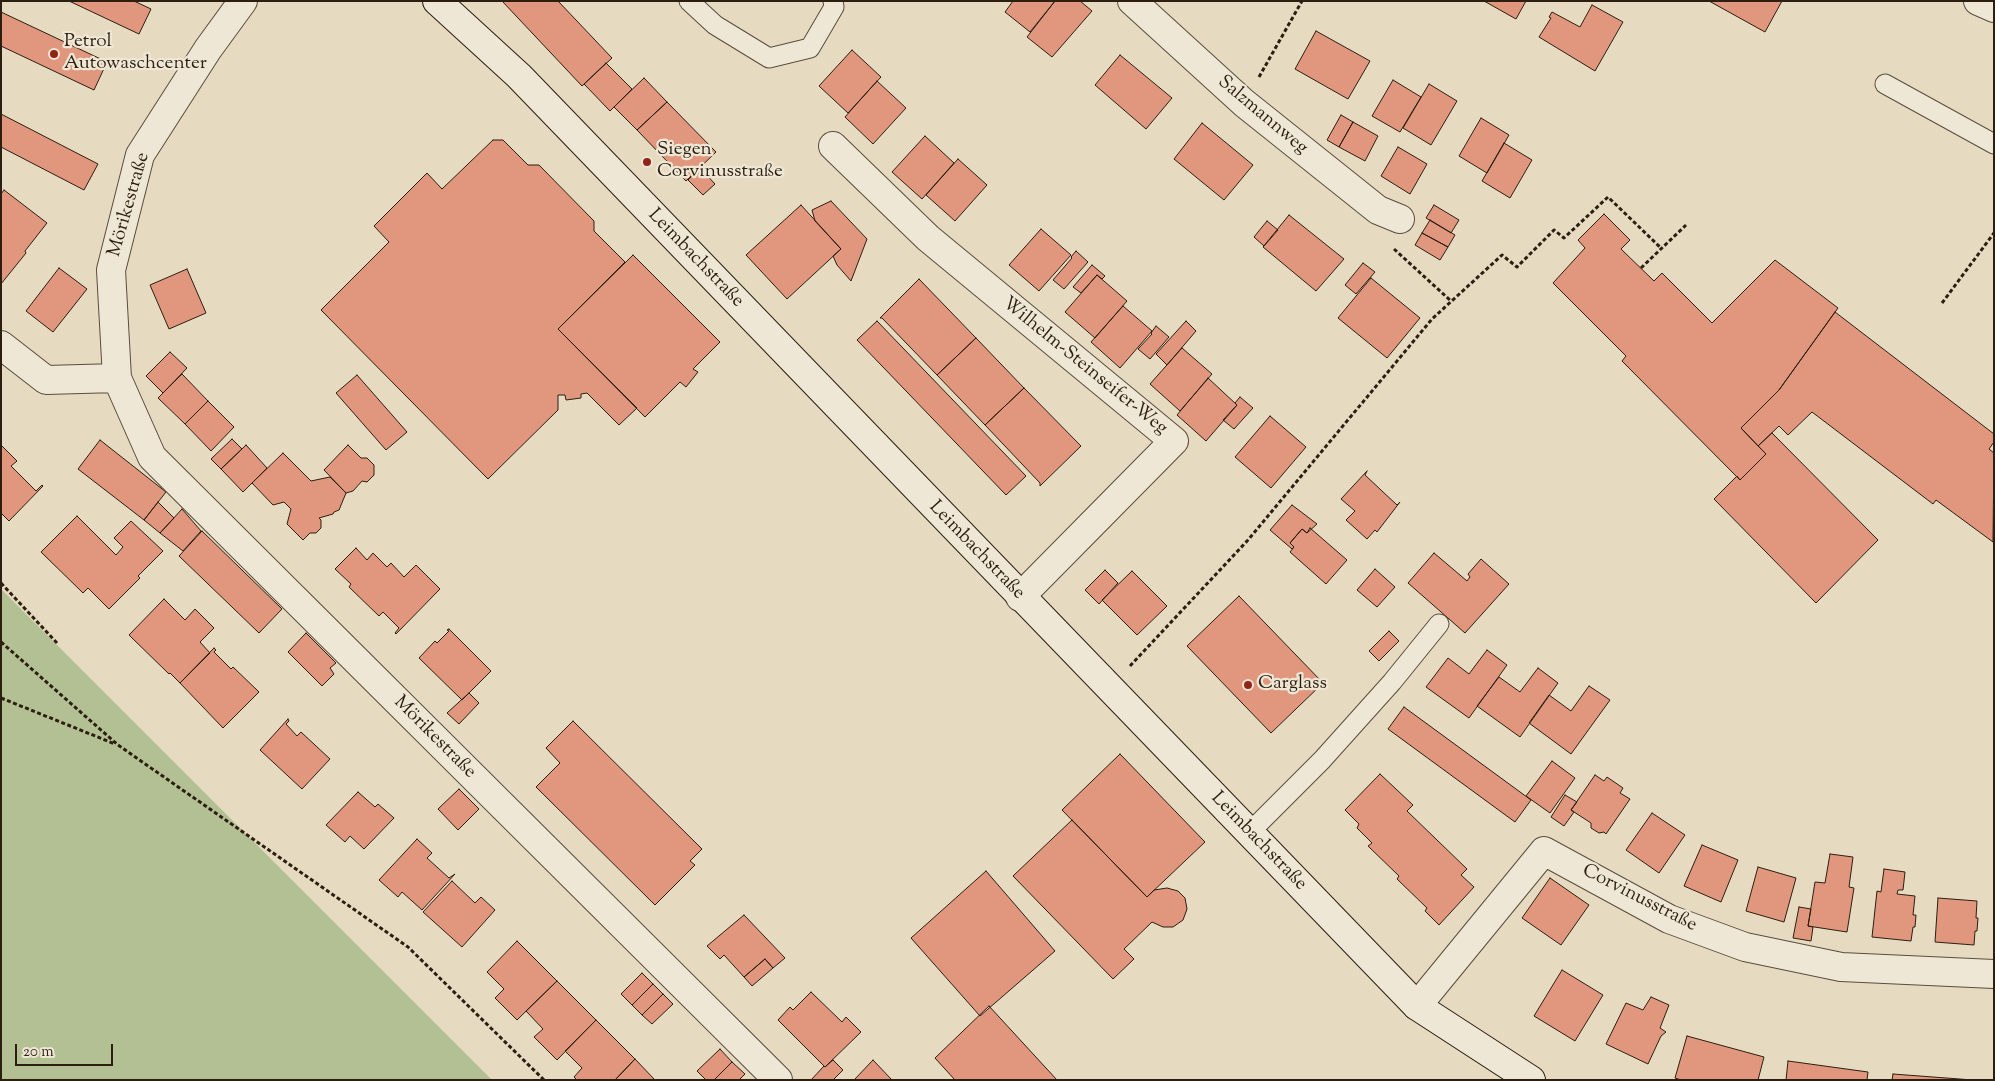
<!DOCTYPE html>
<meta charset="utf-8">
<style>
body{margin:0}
#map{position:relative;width:1995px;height:1081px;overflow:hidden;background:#e6dac0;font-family:"Sorts Mill Goudy",serif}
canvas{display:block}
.frame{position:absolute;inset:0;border:2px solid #2c1e11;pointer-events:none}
.scale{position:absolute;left:15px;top:1044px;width:98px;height:22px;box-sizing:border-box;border:2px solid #2c1e11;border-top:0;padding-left:6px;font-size:15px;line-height:18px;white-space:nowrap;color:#2c1e11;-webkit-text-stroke:4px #efe7d6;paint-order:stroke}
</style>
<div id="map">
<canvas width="1995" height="1081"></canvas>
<div class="frame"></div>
<div class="scale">20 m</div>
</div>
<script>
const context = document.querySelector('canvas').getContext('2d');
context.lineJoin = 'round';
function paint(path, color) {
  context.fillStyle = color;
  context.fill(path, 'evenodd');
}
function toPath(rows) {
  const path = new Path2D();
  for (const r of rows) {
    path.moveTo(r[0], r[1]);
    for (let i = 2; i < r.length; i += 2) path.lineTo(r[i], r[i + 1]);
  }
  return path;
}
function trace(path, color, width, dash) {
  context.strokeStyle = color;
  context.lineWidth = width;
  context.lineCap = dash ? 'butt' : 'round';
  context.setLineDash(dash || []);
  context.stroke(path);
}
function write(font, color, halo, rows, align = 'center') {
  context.font = font + ' "Sorts Mill Goudy",serif';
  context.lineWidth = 4.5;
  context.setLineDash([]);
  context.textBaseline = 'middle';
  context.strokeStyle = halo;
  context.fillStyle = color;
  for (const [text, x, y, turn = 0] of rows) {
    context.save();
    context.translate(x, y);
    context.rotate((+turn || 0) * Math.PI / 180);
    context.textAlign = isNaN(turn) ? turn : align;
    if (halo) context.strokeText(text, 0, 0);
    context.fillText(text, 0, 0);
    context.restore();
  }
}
paint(toPath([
 [1,589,492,1080,1,1080]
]), '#b3c093');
const building = toPath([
 [69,1,134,1,151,9,139,34,69,1],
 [502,1,558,1,612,58,582,86,502,1],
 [1013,1,1055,1,1030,32,1005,12,1013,1],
 [1055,1,1080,1,1092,11,1052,57,1027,37,1055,1],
 [1484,1,1526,1,1516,19,1484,1],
 [1709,1,1782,1,1765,32,1709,1],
 [1592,5,1623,22,1595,71,1539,37,1551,18,1549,17,1552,12,1580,27,1592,5],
 [1,12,107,62,94,90,1,46,1,12],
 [1316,31,1370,61,1348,99,1295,69,1316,31],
 [852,50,881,77,848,113,819,86,852,50],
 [1120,55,1172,98,1146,129,1095,85,1120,55],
 [606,63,632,89,610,111,584,84,606,63],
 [644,78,667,102,637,130,614,107,644,78],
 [1393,80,1421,97,1400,132,1372,116,1393,80],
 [877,81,906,108,873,144,845,117,877,81],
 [1429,84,1457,101,1431,145,1403,128,1429,84],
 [667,102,716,152,686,181,637,130,667,102],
 [1,114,98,164,84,190,1,147,1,114],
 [1341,115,1353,122,1339,147,1327,140,1341,115],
 [1481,118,1509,135,1487,173,1459,156,1481,118],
 [1353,122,1378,136,1365,161,1339,147,1353,122],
 [1202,123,1253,165,1224,200,1174,159,1202,123],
 [925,136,954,163,922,199,892,172,925,136],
 [493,140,503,140,528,165,539,165,594,221,594,231,625,262,558,329,637,408,619,425,587,393,581,394,581,398,566,400,565,395,558,395,558,410,488,479,321,310,389,242,374,226,427,173,442,189,493,140],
 [1504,143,1532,160,1510,198,1482,181,1504,143],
 [1398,147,1427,164,1410,194,1381,176,1398,147],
 [958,159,987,185,955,221,926,195,958,159],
 [700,168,715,184,703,195,688,180,700,168],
 [4,190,47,223,25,251,26,253,1,284,1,194,4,190],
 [831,201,867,239,851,281,837,265,833,256,841,249,815,221,812,210,831,201],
 [801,205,841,249,787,299,746,255,801,205],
 [1434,205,1459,220,1451,233,1426,218,1434,205],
 [1604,214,1630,240,1621,249,1654,281,1662,273,1712,323,1775,260,1838,308,1779,390,1741,428,1766,454,1740,480,1622,361,1626,356,1553,283,1585,248,1578,240,1604,214],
 [1289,215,1344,259,1316,291,1263,247,1289,215],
 [1430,220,1455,235,1448,247,1422,233,1430,220],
 [1267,221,1278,230,1264,246,1254,237,1267,221],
 [1041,229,1071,255,1039,291,1009,265,1041,229],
 [1422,233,1448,247,1440,260,1415,245,1422,233],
 [1076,251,1088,262,1064,289,1053,280,1072,258,1071,257,1076,251],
 [633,255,720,342,693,369,698,372,686,387,680,382,645,417,558,329,633,255],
 [1363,263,1375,272,1356,294,1345,285,1363,263],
 [1092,265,1105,276,1102,279,1097,275,1081,293,1073,287,1092,265],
 [59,268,87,289,53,332,26,311,59,268],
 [187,269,206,313,169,329,150,285,187,269],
 [1097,275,1127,301,1095,338,1065,312,1097,275],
 [1371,278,1420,318,1387,358,1338,318,1371,278],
 [919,279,976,338,937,375,882,318,880,318,919,279],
 [1123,306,1152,331,1120,368,1091,342,1123,306],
 [1835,312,1994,434,1994,442,1989,449,1994,453,1993,542,1936,500,1933,504,1812,412,1788,435,1779,426,1758,446,1741,428,1779,390,1835,312],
 [877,321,1026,476,1006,495,857,340,877,321],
 [1186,321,1196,331,1167,365,1156,354,1186,321],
 [1156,326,1169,337,1150,359,1138,349,1152,334,1151,333,1156,326],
 [976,338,1024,388,985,425,937,375,976,338],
 [1182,348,1212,374,1180,411,1150,384,1182,348],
 [170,352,187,368,163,393,146,376,170,352],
 [182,374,208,401,185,424,158,398,182,374],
 [357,375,407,432,386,450,336,393,357,375],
 [1208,378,1237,405,1206,441,1177,415,1208,378],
 [1024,388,1081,446,1040,486,1040,483,985,425,1024,388],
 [1240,397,1253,408,1234,429,1223,420,1237,405,1235,403,1240,397],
 [208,401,234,427,211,451,185,424,208,401],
 [1270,416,1306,447,1271,488,1235,457,1270,416],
 [1772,433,1878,540,1816,603,1714,499,1737,476,1740,480,1766,454,1758,446,1772,433],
 [232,439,242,449,221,469,211,459,232,439],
 [100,440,166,492,144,520,78,469,100,440],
 [1,445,17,461,11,466,36,491,42,485,43,486,9,521,1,513,1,445],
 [246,445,267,468,243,492,221,469,246,445],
 [348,445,361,458,367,458,374,465,374,475,367,482,362,481,353,491,346,493,324,470,348,445],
 [283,453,311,481,330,477,346,493,339,510,334,512,333,514,319,518,321,520,321,528,316,533,310,533,303,540,287,524,291,509,284,502,273,505,252,483,283,453],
 [1367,471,1365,475,1397,505,1400,502,1377,532,1375,530,1367,539,1346,520,1355,511,1341,499,1367,471],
 [158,502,174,518,160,533,144,520,158,502],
 [1292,505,1317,524,1307,533,1302,529,1290,543,1294,547,1292,549,1270,530,1292,505],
 [182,509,201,531,183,551,160,533,182,509],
 [77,516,116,555,123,547,114,538,131,521,163,551,138,576,140,578,109,609,88,588,83,593,41,552,77,516],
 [1310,528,1347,560,1326,584,1290,552,1294,547,1290,543,1302,529,1307,533,1310,528],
 [202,531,282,609,259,633,179,556,202,531],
 [356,548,367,560,373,553,387,567,391,563,404,577,416,565,440,589,396,634,395,633,399,628,383,612,379,616,349,587,351,584,335,569,356,548],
 [1434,553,1467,581,1470,577,1468,574,1481,559,1509,584,1465,633,1408,583,1434,553],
 [1375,569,1395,587,1377,607,1357,590,1375,569],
 [1105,570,1118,583,1099,604,1085,590,1105,570],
 [1132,571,1167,606,1137,635,1102,600,1132,571],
 [1239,596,1323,683,1271,733,1187,646,1239,596],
 [164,599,185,620,195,609,214,628,200,642,210,653,180,683,170,673,169,674,129,635,164,599],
 [449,629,491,671,462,700,419,658,435,641,437,643,449,631,447,630,449,629],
 [1389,631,1399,641,1379,661,1369,651,1389,631],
 [306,633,336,663,330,668,334,674,322,686,288,652,306,633],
 [214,648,216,650,214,652,231,669,233,667,259,692,223,728,180,683,214,648],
 [1487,650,1507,665,1469,718,1426,687,1448,658,1469,674,1487,650],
 [1538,668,1558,683,1520,737,1477,706,1499,677,1520,692,1538,668],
 [1589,686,1610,700,1571,754,1529,723,1549,695,1571,711,1589,686],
 [469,693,479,703,459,724,447,713,469,693],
 [1404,707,1531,800,1515,822,1388,729,1404,707],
 [288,719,289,721,286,724,297,736,301,732,330,759,302,789,260,750,288,719],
 [573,721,702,849,690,861,695,865,655,905,536,787,560,763,546,748,573,721],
 [1120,754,1205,842,1147,897,1062,810,1120,754],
 [1552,761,1575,778,1550,813,1526,796,1552,761],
 [1380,774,1413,805,1407,811,1467,869,1461,875,1474,887,1439,925,1425,911,1427,908,1397,879,1399,876,1368,846,1372,843,1357,828,1359,824,1345,810,1380,774],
 [1595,775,1604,781,1607,777,1623,788,1620,793,1630,799,1606,834,1604,832,1599,833,1591,828,1591,823,1571,810,1595,775],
 [459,789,479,809,458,830,438,809,459,789],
 [358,792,375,807,378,804,394,818,364,849,350,836,345,842,326,825,358,792],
 [1565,795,1577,802,1571,810,1574,812,1564,826,1551,817,1565,795],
 [1652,813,1685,835,1659,873,1626,850,1652,813],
 [1072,820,1147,897,1154,890,1167,888,1178,891,1185,898,1187,909,1183,920,1173,927,1163,927,1152,922,1124,949,1134,959,1113,979,1013,876,1072,820],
 [417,839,432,853,427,858,449,878,455,874,422,910,402,892,398,897,379,880,417,839],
 [1702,845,1738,860,1721,902,1684,886,1702,845],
 [1830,854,1853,857,1849,887,1854,888,1847,932,1808,926,1815,882,1825,883,1830,854],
 [1758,867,1796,878,1784,922,1746,911,1758,867],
 [1884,869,1905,872,1903,890,1898,890,1897,894,1915,896,1913,915,1916,915,1915,927,1913,927,1911,941,1872,937,1877,891,1881,892,1884,869],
 [986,871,1055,951,980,1016,911,938,986,871],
 [1550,878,1589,905,1561,945,1522,918,1550,878],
 [452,881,475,903,481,897,495,910,462,947,423,912,452,881],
 [1938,898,1977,901,1976,918,1978,918,1977,931,1975,931,1974,945,1935,942,1938,898],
 [1799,907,1811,909,1808,926,1813,927,1811,941,1793,938,1799,907],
 [744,915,785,958,773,968,765,959,744,977,724,955,720,959,707,946,744,915],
 [517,941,557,981,517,1020,495,998,504,989,487,972,517,941],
 [765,959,773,968,752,986,744,977,765,959],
 [1562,970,1603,995,1575,1041,1534,1016,1562,970],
 [642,973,653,984,632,1005,621,994,642,973],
 [557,981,596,1020,557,1060,534,1037,543,1029,526,1011,557,981],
 [653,984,663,994,642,1015,632,1005,653,984],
 [811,992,842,1022,846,1017,861,1032,825,1067,778,1020,790,1007,793,1010,811,992],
 [663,994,673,1004,652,1024,642,1015,663,994],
 [1651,997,1669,1005,1660,1028,1666,1032,1661,1036,1648,1064,1606,1044,1626,1003,1643,1010,1651,997],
 [989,1006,1057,1080,955,1080,935,1058,989,1006],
 [596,1020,635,1059,615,1080,577,1080,574,1077,582,1068,565,1051,596,1020],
 [1687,1036,1764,1057,1758,1080,1681,1080,1675,1078,1687,1036],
 [720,1049,732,1062,714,1080,706,1080,697,1071,720,1049],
 [635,1059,655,1080,615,1080,635,1059],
 [833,1060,843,1070,833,1080,811,1080,824,1066,825,1067,833,1060],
 [873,1060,892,1080,854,1080,873,1060],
 [1788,1061,1868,1072,1867,1080,1786,1080,1788,1061],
 [732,1062,745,1074,739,1080,714,1080,732,1062],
 [1893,1074,1973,1080,1892,1080,1893,1074]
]);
paint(building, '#e1967e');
trace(building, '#2c1e11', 1);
const service = toPath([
 [689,1,715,25,769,58,810,48,834,7,833,1],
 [1885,84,1994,144],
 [1249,833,1322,760,1392,682,1439,624]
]);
const minor = toPath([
 [243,1,208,49,140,155,111,270,117,378,152,457,778,1080],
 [1132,1,1244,103,1378,210,1400,219],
 [833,146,928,238,1174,441,1020,597],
 [1,345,46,380,117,378],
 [1417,1006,1544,851,1669,919,1745,947,1841,967,1994,974]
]);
const tertiary = toPath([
 [1978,1,1994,8]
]);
const secondary = toPath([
 [437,1,519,76,1417,1006,1531,1080]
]);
trace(service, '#5a4d3d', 21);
trace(minor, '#5a4d3d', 30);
trace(tertiary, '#5a4d3d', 30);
trace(secondary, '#2c1e11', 30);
trace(toPath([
 [1259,77,1302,1],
 [1394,249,1451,301],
 [1641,268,1686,225],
 [1942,303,1994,233],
 [1,583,58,644],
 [1,642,118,745,408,947,544,1080],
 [1130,666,1248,540,1432,319,1502,255,1517,267,1554,230,1564,238,1608,197,1662,249],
 [1,698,115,744]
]), '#2c1e11', 3, [4, 2.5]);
trace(service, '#efe7d6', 19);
trace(minor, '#efe7d6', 28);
trace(tertiary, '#efe7d6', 28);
trace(secondary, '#efe7d6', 28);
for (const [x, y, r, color] of [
 [54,54,5,"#8f2418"],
 [647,162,5,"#8f2418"],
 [1248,685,5,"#8f2418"]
]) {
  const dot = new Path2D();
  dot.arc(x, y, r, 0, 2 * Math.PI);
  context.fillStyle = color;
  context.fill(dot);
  trace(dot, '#efe7d6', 2);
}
write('19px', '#2c1e11', '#efe7d6', [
 ["Petrol",64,43],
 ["Autowaschcenter",64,65],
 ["Siegen",657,151],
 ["Corvinusstraße",657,173],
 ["Carglass",1258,685]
], 'left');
write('19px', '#2c1e11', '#efe7d6', [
 ["Salzmannweg",1262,116,40],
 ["Mörikestraße",130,205,-74],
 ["Leimbachstraße",695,259,46],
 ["Wilhelm-Steinseifer-Weg",1084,367,39],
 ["Leimbachstraße",976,551,46],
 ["Mörikestraße",434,738,45],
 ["Leimbachstraße",1258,842,46],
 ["Corvinusstraße",1639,899,27]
]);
</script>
